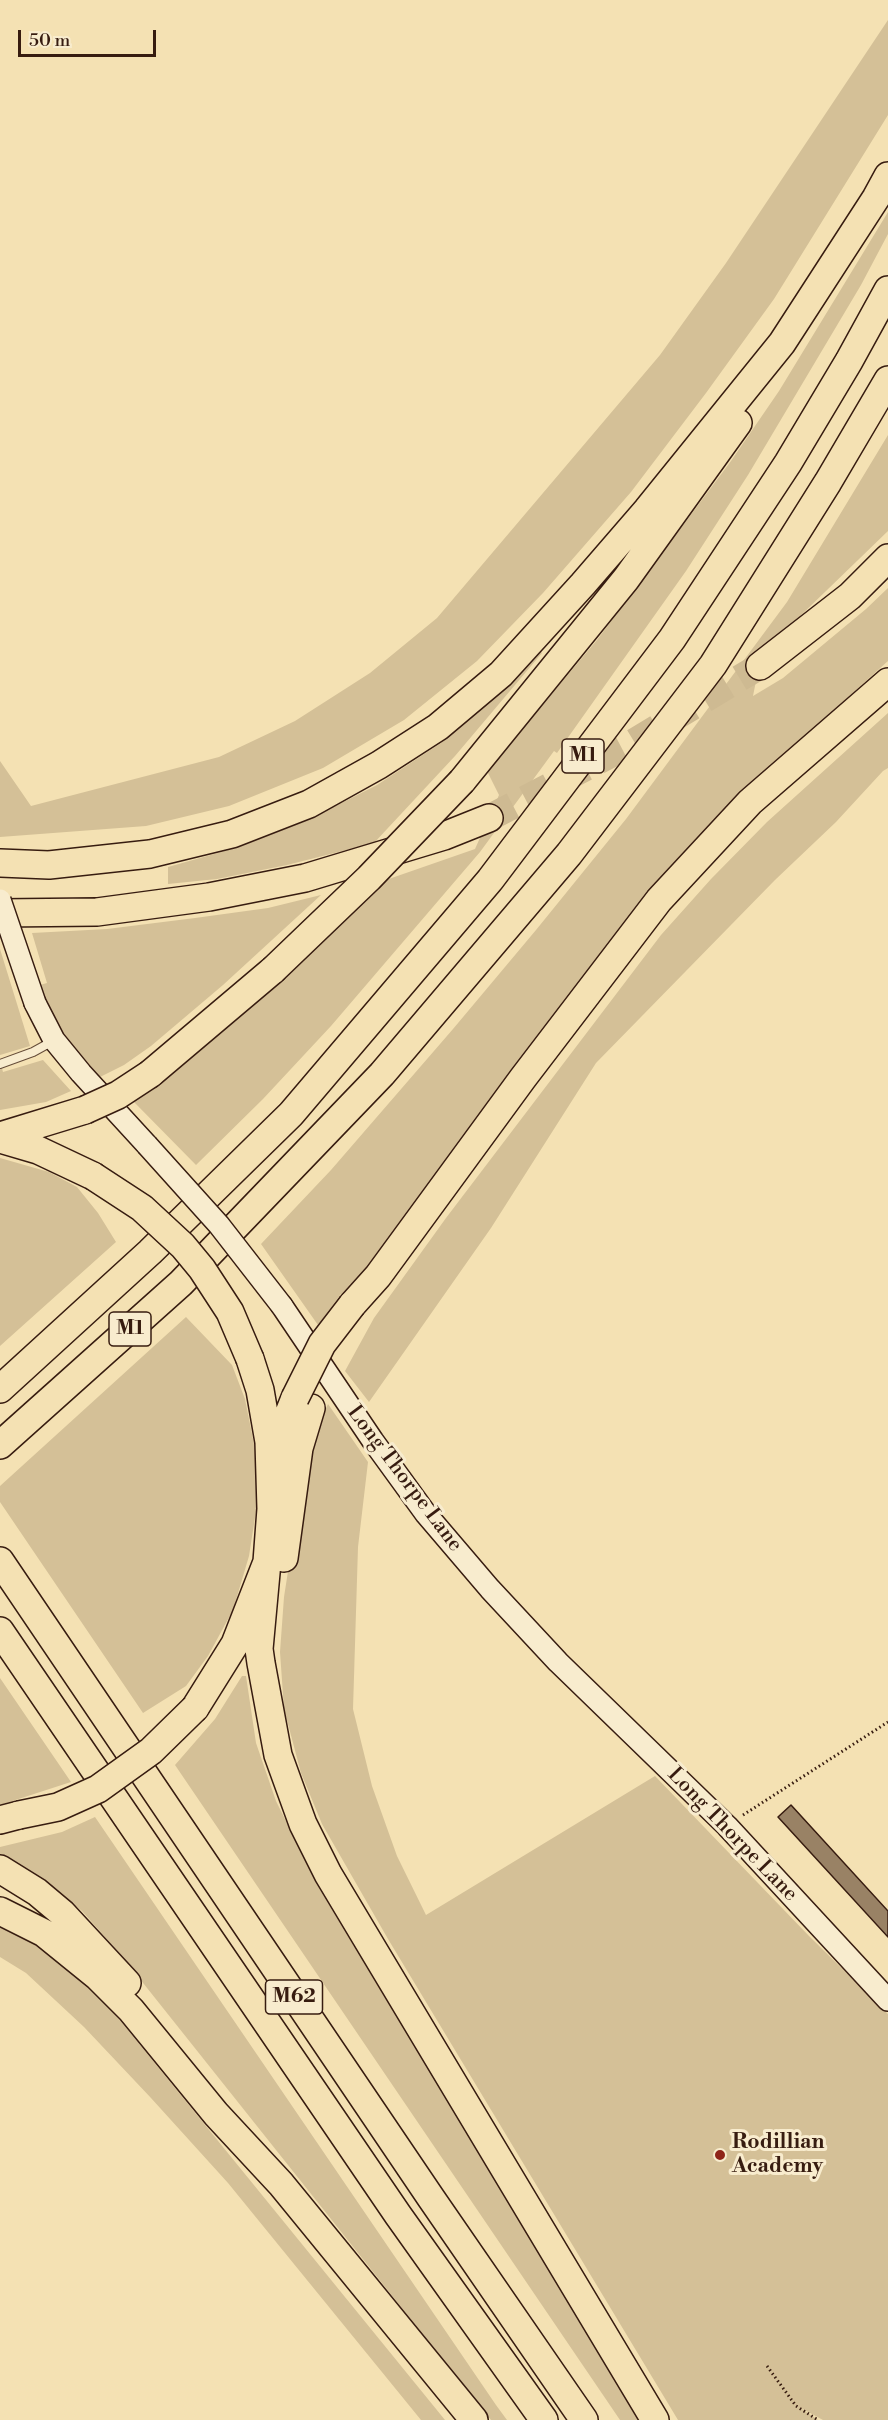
<!DOCTYPE html>
<style>
body{margin:0}
#map{position:relative;width:888px;height:2420px;overflow:hidden;background:#f4e1b3;font-family:"Libre Bodoni",serif}
canvas{display:block}
.scale{position:absolute;left:18px;top:30px;width:138px;height:27px;box-sizing:border-box;border:3px solid #371c10;border-top:0;padding-left:8px;font-size:18px;line-height:21px;white-space:nowrap;color:#371c10;-webkit-text-stroke:4px #f8ecce;paint-order:stroke}
</style>
<div id="map">
<canvas width="888" height="2420"></canvas>
<div class="scale">50 m</div>
</div>
<script>
const context = document.querySelector('canvas').getContext('2d');
context.lineJoin = 'round';
function paint(path, color) {
  context.fillStyle = color;
  context.fill(path, 'evenodd');
}
function toPath(rows) {
  const path = new Path2D();
  for (const r of rows) {
    path.moveTo(r[0], r[1]);
    for (let i = 2; i < r.length; i += 2) path.lineTo(r[i], r[i + 1]);
  }
  return path;
}
function trace(path, color, width, dash) {
  context.strokeStyle = color;
  context.lineWidth = width;
  context.lineCap = dash ? 'butt' : 'round';
  context.setLineDash(dash || []);
  context.stroke(path);
}
function write(font, color, halo, rows, align = 'center') {
  context.font = font + ' "Libre Bodoni",serif';
  context.lineWidth = 6;
  context.setLineDash([]);
  context.textBaseline = 'middle';
  context.strokeStyle = halo;
  context.fillStyle = color;
  for (const [text, x, y, turn = 0] of rows) {
    context.save();
    context.translate(x, y);
    context.rotate((+turn || 0) * Math.PI / 180);
    context.textAlign = isNaN(turn) ? turn : align;
    if (halo) context.strokeText(text, 0, 0);
    context.fillText(text, 0, 0);
    context.restore();
  }
}
paint(toPath([
 [888,20,888,115,774,299,706,393,631,492,543,593,477,661,404,720,323,768,229,806,146,826,0,837,0,761,31,806,219,757,295,721,370,673,437,618,660,355,726,263],
 [888,212,888,234,861,285,748,475,686,571,557,753,554,751,480,852,331,1026,263,1099,196,1165,133,1101,161,1083,158,1079,383,881,475,849,499,795,487,771,597,640,731,461,779,391],
 [888,435,888,531,796,620,763,646,753,696,783,678,866,609,888,588,888,661,740,795,648,893,347,1298,341,1294,318,1325,261,1244,331,1170,453,1029,536,930,626,819,787,602],
 [540,651,542,653,455,756,374,843,287,865,217,879,168,884,168,867,239,847,308,820,377,785,441,743,507,687],
 [888,713,888,768,883,771,836,822,775,880,596,1063,491,1228,369,1402,345,1371,374,1318,446,1218,661,935,711,879,767,822],
 [321,895,223,985,151,1046,124,1065,100,1077,65,1036,49,1009,40,985,47,983,32,933,107,929,195,918,268,908],
 [0,949,30,1046,0,1055],
 [43,1060,71,1091,46,1102,0,1110,0,1061,3,1072],
 [0,1158,49,1172,77,1187,98,1213,116,1242,0,1346],
 [186,1317,232,1365,245,1399,255,1449,257,1505,249,1556,233,1610,208,1656,186,1686,143,1713,0,1502,0,1486],
 [328,1404,368,1462,358,1547,353,1709,372,1786,397,1856,426,1915,655,1776,809,1936,888,2014,888,2420,823,2420,799,2407,818,2420,678,2420,388,1939,322,1824,301,1773,284,1709,280,1652,284,1597,307,1449],
 [242,1676,246,1676,256,1743,276,1801,319,1888,640,2420,620,2420,175,1765,215,1719],
 [0,1678,71,1782,0,1805],
 [95,1817,496,2405,507,2420,491,2420,120,1954,82,1911,48,1883,0,1854,0,1847,62,1832],
 [0,1925,30,1941,79,1978,114,2013,445,2420,421,2420,228,2183,151,2098,84,2027,26,1973,0,1957]
]), '#d4c097');
const building = toPath([
 [791,1805,888,1911,888,1937,778,1817,791,1805]
]);
paint(building, '#998265');
trace(building, '#371c10', 1.5);
trace(toPath([
 [489,818,627,746,760,666]
]), '#ceba92', 27, [27, 14]);
const lane = toPath([
 [0,1064,33,1052,53,1041]
]);
const secondary = toPath([
 [35,1003,54,1040,81,1073,147,1145],
 [282,1306,373,1441,426,1514,490,1589,558,1662,727,1826,888,2000]
]);
const highway = toPath([
 [760,666,850,596,888,558],
 [462,781,626,579,738,423],
 [0,863,49,865,150,854,232,834,309,804,379,765,438,727,501,674,583,584,647,510,782,343,876,198,888,176],
 [0,913,97,912,209,897,305,878,444,836,489,818],
 [150,1074,273,970],
 [0,1136,85,1110],
 [0,1139,38,1150,93,1176],
 [352,1305,378,1276,523,1078,659,900,750,802,888,682],
 [0,1389,150,1252,291,1114,490,880,672,639,788,463,849,361,888,290],
 [0,1445,181,1283,382,1074,569,854,713,665,828,482,888,380],
 [275,1456,281,1433,295,1398],
 [284,1558,299,1448,311,1408],
 [0,1561,431,2198,584,2420],
 [267,1562,259,1649,261,1663,278,1755,303,1824,328,1874,655,2420],
 [0,1631,398,2215,544,2420],
 [195,1708,235,1644,267,1562,271,1509,269,1442,260,1390,250,1359],
 [0,1820,19,1815],
 [0,1869,37,1892,62,1913,127,1983],
 [0,1911,44,1933,97,1976,131,2010,216,2114,281,2184,474,2420]
]);
trace(lane, '#664d39', 10);
trace(secondary, '#371c10', 24);
trace(highway, '#371c10', 30);
trace(toPath([
 [743,1815,888,1722],
 [767,2366,796,2406,818,2420]
]), '#371c10', 3, [1.5, 3]);
trace(lane, '#f8ecce', 8);
trace(secondary, '#f8ecce', 21);
trace(highway, '#f4e1b3', 27);
const secondaryBridge = toPath([
 [0,900,35,1003],
 [147,1145,219,1225,282,1306]
]);
const highwayBridge = toPath([
 [273,970,369,878,462,781],
 [85,1110,118,1095,150,1074],
 [93,1176,142,1208,183,1246,202,1269,230,1312,250,1359],
 [295,1398,322,1344,352,1305],
 [19,1815,58,1807,98,1789,151,1751,195,1708]
]);
trace(secondaryBridge, '#371c10', 24, []);
trace(highwayBridge, '#371c10', 30, []);
trace(secondaryBridge, '#f8ecce', 21);
trace(highwayBridge, '#f4e1b3', 27);
for (const [x, y, r, color] of [
 [720,2155,6,"#8f2418"]
]) {
  const dot = new Path2D();
  dot.arc(x, y, r, 0, 2 * Math.PI);
  context.fillStyle = color;
  context.fill(dot);
  trace(dot, '#f8ecce', 2);
}
for (const [x, y, w] of [
 [583,756,42],
 [130,1329,42],
 [294,1997,57]
]) {
  const box = new Path2D();
  box.roundRect(x - w / 2, y - 17, w, 34, 4.5);
  context.fillStyle = '#f8ecce';
  context.fill(box);
  trace(box, '#371c10', 1.5);
}
write('bold 20px', '#371c10', null, [
 ["M1",583,756],
 ["M1",130,1329],
 ["M62",294,1997]
]);
write('21px', '#371c10', '#f8ecce', [
 ["Long Thorpe Lane",404,1479,53],
 ["Long Thorpe Lane",732,1835,46]
]);
write('bold 21px', '#371c10', '#f8ecce', [
 ["Rodillian",732,2143],
 ["Academy",732,2167]
], 'left');
</script>
